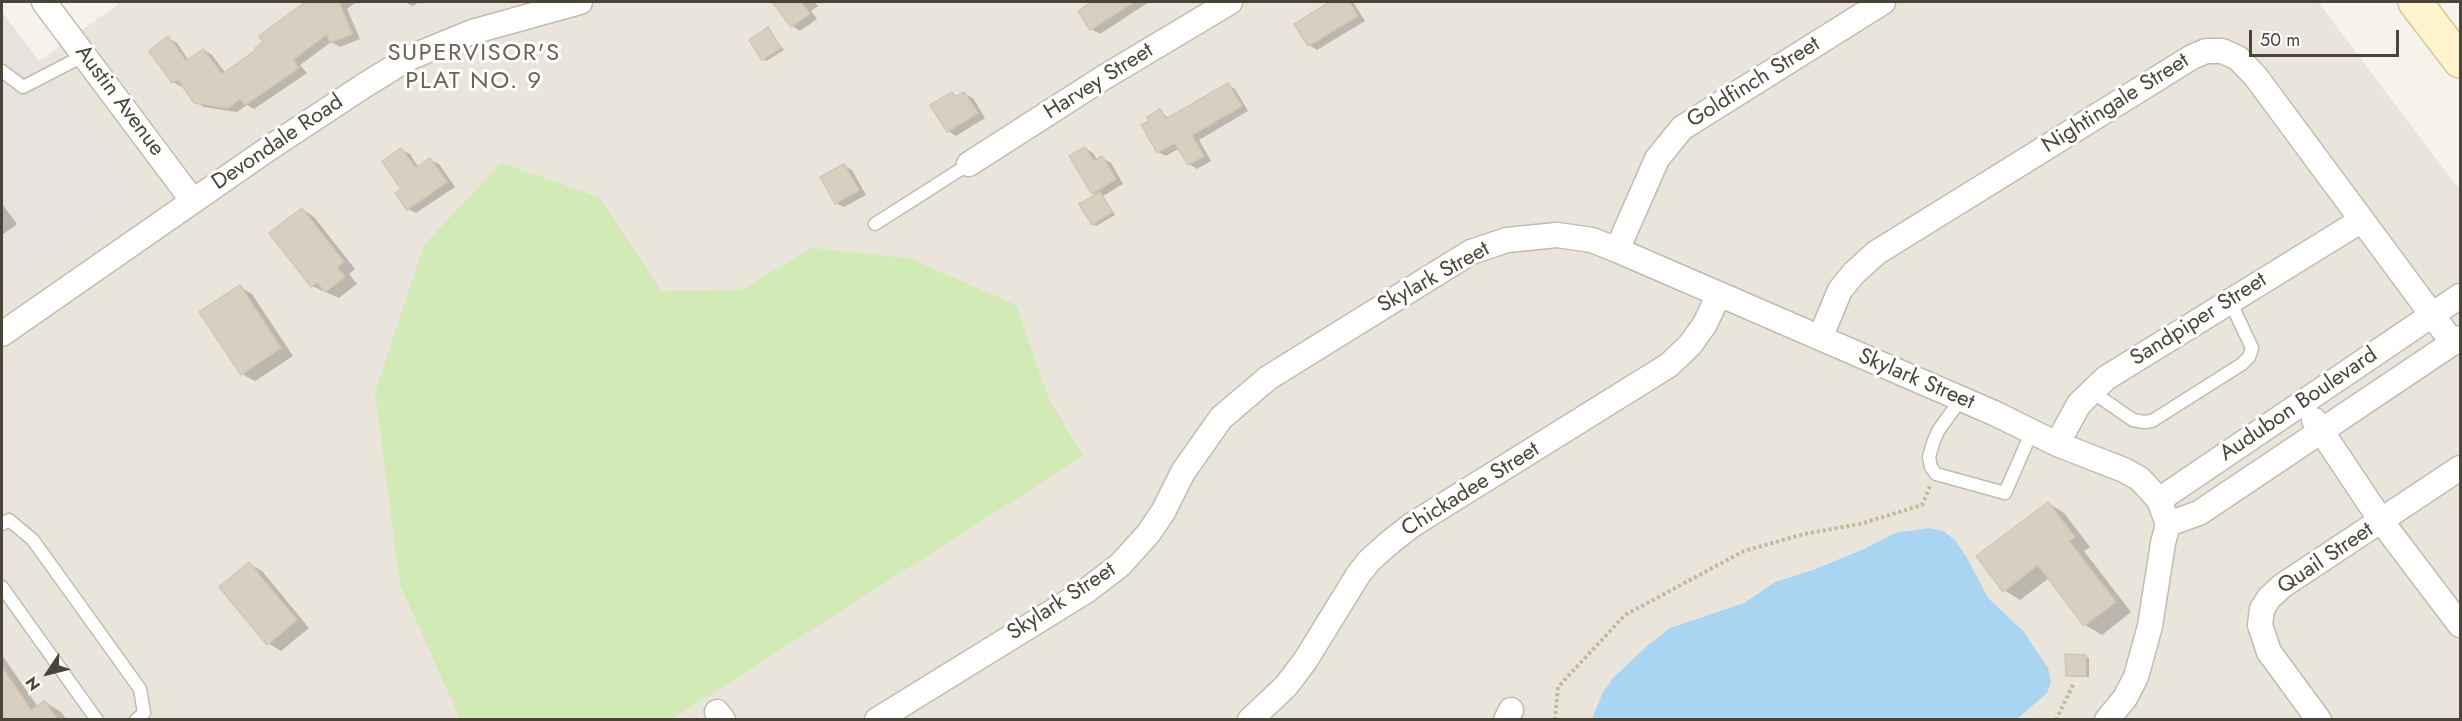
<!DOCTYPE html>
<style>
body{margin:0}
#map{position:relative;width:2462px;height:721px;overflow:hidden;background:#f6f3ec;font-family:Jost,sans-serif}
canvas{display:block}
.frame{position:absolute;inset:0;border:3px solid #4b4439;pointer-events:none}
.north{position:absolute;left:18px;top:643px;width:60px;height:60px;-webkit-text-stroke:4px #fff;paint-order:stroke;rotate:235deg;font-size:16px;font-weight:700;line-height:24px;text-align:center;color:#4b4439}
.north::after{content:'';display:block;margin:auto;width:21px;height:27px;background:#4b4439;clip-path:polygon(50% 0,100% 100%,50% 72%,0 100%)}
.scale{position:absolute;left:2249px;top:30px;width:150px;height:27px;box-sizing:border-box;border:3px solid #4b4439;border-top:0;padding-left:8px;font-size:18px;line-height:21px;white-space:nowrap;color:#4b4439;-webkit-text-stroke:4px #fff;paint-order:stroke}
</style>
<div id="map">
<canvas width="2462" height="721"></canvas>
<div class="frame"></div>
<div class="north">N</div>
<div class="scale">50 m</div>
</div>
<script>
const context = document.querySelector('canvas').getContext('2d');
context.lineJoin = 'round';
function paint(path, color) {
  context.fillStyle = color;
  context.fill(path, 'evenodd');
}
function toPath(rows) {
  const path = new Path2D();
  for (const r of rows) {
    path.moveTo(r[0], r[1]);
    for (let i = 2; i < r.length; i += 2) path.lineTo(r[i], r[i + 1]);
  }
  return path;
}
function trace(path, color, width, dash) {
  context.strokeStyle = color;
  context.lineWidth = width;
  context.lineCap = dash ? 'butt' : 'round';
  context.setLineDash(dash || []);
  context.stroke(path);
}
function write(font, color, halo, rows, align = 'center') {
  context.font = font + ' Jost,sans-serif';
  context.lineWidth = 6;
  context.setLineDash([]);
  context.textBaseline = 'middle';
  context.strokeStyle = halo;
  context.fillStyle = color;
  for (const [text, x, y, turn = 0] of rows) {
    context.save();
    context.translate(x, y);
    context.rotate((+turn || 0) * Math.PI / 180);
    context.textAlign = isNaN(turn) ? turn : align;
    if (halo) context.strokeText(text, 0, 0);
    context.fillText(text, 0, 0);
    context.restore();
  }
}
paint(toPath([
 [121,2,2318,2,2460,190,2460,719,2,719,2,292,138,193,39,61]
]), '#eae5da');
paint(toPath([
 [2,12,139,193,2,292]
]), '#e6e2dd');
paint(toPath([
 [501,163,599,197,661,291,741,290,812,248,909,258,1016,305,1048,397,1083,456,672,719,460,719,400,584,375,393,424,245]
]), '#d2eab5');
paint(toPath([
 [1929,528,1943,531,1955,540,1967,558,1988,598,2023,631,2048,668,2051,682,2047,693,2017,719,1592,719,1602,694,1612,679,1647,646,1670,628,1744,603,1775,582,1813,570,1864,549,1895,533]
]), '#a9d4f2');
paint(toPath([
 [308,2,356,2,347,9,360,39,340,47,331,42,300,65,307,73,254,109,247,105,237,112,204,107,195,102,184,85,182,87,173,82,168,38,177,43,189,61,204,50,212,55,226,74,258,50,265,42,261,37],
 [406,2,419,2,413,6],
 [775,2,814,2,818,6,811,11,817,19,800,31,792,26],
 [1095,2,1149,2,1100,34,1091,29,1080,11],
 [1333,2,1353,2,1365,21,1317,50,1309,45,1296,24],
 [768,29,784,50,766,61,763,59],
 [1228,85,1235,89,1248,111,1199,140,1211,161,1197,169,1189,164,1180,148,1166,156,1158,152,1151,121,1160,111,1170,119],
 [952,93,959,97,964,94,973,98,985,118,956,136,948,131],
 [1085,148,1093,153,1098,161,1102,158,1111,163,1123,184,1103,196,1115,215,1096,226,1093,224,1097,195,1093,193],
 [401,150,410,154,419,168,430,160,439,164,455,187,416,213,408,209,403,189],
 [844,166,852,170,866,195,844,207,836,203],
 [2,204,17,224,2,235],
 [302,209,314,217,355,269,349,274,357,284,339,298,312,286],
 [240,287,252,294,293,356,255,381,242,374],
 [2048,503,2064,513,2090,547,2084,551,2131,612,2102,635,2085,625,2049,578,2020,600,2004,590],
 [249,564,262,571,309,628,281,651,268,643],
 [2,655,38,707,45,702,61,712,67,720,2,720],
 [2085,656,2089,658,2089,677,2071,677,2067,675]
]), '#0003');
const building = toPath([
 [305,2,339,2,352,34,330,43,327,34,293,60,299,68,245,105,240,99,228,108,194,103,178,80,172,83,149,51,168,36,186,61,203,49,222,74,256,50,255,48,263,42,259,36,305,2],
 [772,2,801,2,810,14,791,27,772,2],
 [1092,2,1134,2,1090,30,1078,11,1092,2],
 [1330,2,1349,2,1358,16,1308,46,1294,24,1330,2],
 [768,27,781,48,762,60,749,40,768,27],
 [1228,83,1242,106,1192,135,1204,156,1188,165,1175,143,1157,153,1141,125,1149,121,1147,117,1160,109,1166,119,1228,83],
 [952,92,956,97,964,92,978,113,947,132,930,105,952,92],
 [1085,147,1094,161,1102,156,1116,179,1092,194,1069,156,1085,147],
 [401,148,416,168,430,158,447,182,407,210,395,193,401,189,382,161,401,148],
 [844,164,859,190,835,204,820,177,844,164],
 [1100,192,1112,212,1092,225,1079,204,1100,192],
 [302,208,344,262,337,267,345,277,325,292,317,282,311,287,269,233,302,208],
 [240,285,281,348,241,375,199,312,240,285],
 [2048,502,2075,537,2069,541,2116,602,2084,626,2038,565,2003,592,1976,556,2048,502],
 [249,562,297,620,267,645,219,587,249,562],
 [2065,654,2086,655,2086,676,2066,676,2065,654],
 [2,667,31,710,45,701,58,720,2,720,2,667]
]);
paint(building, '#d8cfc1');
trace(building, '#d3c7b4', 1.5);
const service = toPath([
 [2,71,23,87,85,55],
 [875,224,969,164],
 [2091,391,2133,420,2144,422,2152,421,2242,364,2249,357,2252,348,2230,301],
 [1961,399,1938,431,1933,443,1929,457,1931,467,1936,474,2005,493,2032,431],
 [2,524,9,520,33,540,140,689,144,713,136,720],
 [2,587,97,720]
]);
const minor = toPath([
 [44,2,193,201],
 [969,164,1103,78,1230,2],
 [1617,250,1657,159,1682,128,1883,2],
 [2,334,268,149,365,85,409,58,472,32,580,2],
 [1820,338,1840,290,1854,273,1876,253,2192,57,2206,51,2222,51,2238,58,2256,77,2453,343],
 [2314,420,2382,522,2460,625],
 [2057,444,2079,404,2106,378,2362,220],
 [2159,500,2460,296],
 [2168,524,2199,513,2460,338],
 [717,712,723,720],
 [877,720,1086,591,1120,565,1148,534,1163,512,1183,472,1221,418,1268,378,1471,252,1507,240,1557,235,1592,240,1617,250,1994,413,2057,444,2124,470,2140,479,2159,500,2168,524,2163,543,2150,626,2136,677,2125,698,2107,720],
 [1250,720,1286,686,1305,661,1358,575,1369,561,1389,543,1412,525,1669,365,1690,345,1705,324,1719,294],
 [1506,720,1511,710],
 [2319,720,2269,652,2260,625,2262,609,2269,598,2282,586,2460,468]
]);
const secondary = toPath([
 [2415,2,2460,61]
]);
trace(service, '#c2bbae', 15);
trace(minor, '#c2bbae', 27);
trace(secondary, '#d6c79b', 36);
trace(toPath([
 [1555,720,1558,687,1625,615,1744,551,1804,534,1860,524,1922,505,1930,486],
 [2056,720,2074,683]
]), '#c4b79f', 4, [3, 3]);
trace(service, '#fff', 12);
trace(minor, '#fff', 24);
trace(secondary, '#fff3cd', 33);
write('22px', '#4b4439', '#fff', [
 ["Harvey Street",1099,82,-32],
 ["Goldfinch Street",1754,83,-32],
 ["Austin Avenue",119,101,53],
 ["Nightingale Street",2116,104,-32],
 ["Devondale Road",278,143,-34],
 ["Skylark Street",1434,278,-29],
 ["Sandpiper Street",2199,320,-32],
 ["Skylark Street",1916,380,23],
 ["Audubon Boulevard",2299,405,-34],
 ["Chickadee Street",1471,490,-32],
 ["Quail Street",2326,559,-34],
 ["Skylark Street",1062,602,-33]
]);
context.letterSpacing = '1.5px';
write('24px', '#6e6250', '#fff', [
 ["SUPERVISOR'S",474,54],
 ["PLAT NO. 9",474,82]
]);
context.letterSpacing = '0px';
</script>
